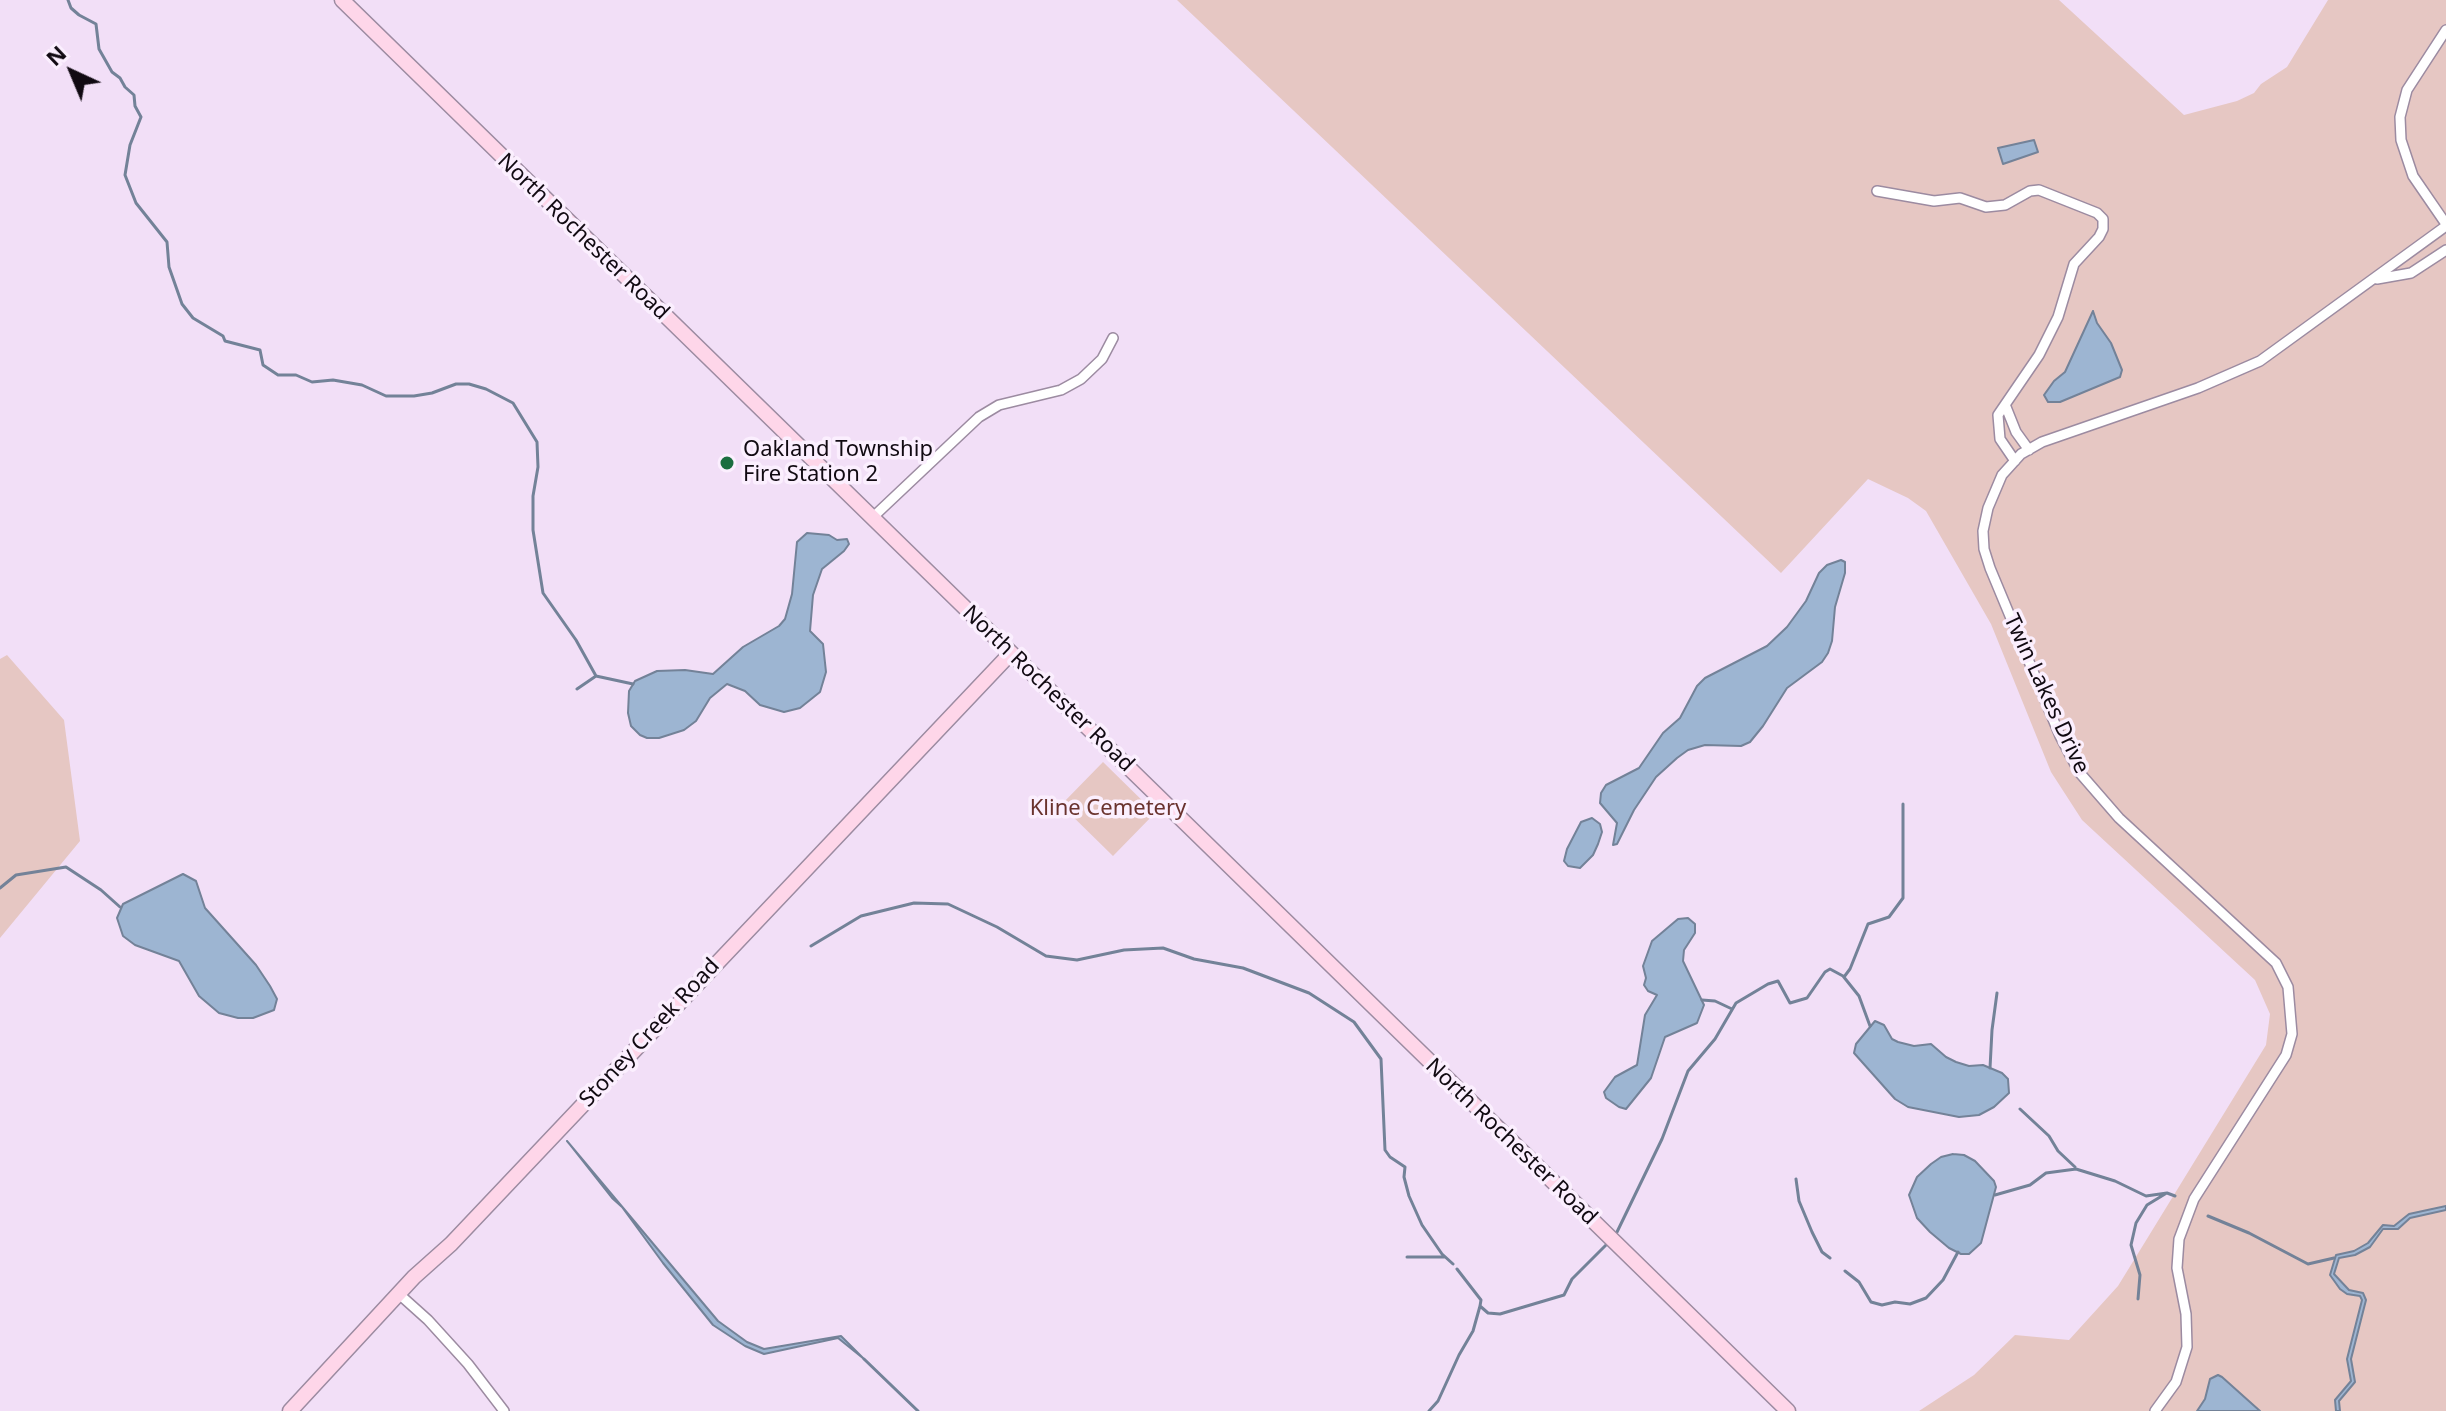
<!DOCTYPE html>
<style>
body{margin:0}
#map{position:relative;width:2446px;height:1411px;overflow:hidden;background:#f2dff7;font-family:"Noto Sans",sans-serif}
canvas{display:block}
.north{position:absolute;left:32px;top:32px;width:80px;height:80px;-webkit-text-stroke:6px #fbeffe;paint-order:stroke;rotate:316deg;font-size:22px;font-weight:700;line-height:32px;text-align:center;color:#110a12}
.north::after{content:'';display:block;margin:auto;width:28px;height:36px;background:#110a12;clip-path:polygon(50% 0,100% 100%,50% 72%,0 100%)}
</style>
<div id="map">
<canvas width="2446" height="1411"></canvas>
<div class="north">N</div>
</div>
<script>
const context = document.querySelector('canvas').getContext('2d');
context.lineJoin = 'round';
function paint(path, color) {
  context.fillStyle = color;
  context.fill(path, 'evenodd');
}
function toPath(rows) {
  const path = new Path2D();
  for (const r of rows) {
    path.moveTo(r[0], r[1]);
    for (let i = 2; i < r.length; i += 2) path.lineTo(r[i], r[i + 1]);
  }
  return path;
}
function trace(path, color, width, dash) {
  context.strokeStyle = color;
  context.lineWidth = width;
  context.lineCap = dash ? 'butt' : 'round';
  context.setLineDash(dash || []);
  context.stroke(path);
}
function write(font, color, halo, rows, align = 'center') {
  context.font = font + ' "Noto Sans",sans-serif';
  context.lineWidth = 7;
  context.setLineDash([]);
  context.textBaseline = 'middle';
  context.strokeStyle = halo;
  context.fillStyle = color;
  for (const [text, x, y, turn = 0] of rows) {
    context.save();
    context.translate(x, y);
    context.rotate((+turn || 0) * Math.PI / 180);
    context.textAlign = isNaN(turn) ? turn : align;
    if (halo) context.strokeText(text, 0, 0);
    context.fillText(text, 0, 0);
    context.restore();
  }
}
paint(toPath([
 [1177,0,2059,0,2184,115,2237,101,2254,93,2261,84,2287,67,2328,0,2446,0,2446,1411,1919,1411,1974,1375,2015,1335,2069,1340,2118,1286,2266,1045,2270,1014,2255,980,2082,820,2051,772,1991,624,1926,511,1908,498,1868,479,1781,573],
 [7,655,64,720,80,841,0,938,0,659],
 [1103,762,1155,813,1113,856,1061,805]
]), '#e6c7c3');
const water = toPath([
 [2034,140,2038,152,2003,164,1998,148,2034,140],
 [2093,311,2097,323,2111,343,2122,370,2120,377,2060,402,2048,402,2044,395,2054,381,2065,372,2093,311],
 [807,533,829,535,837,540,847,539,849,544,844,551,822,569,813,595,810,631,823,644,826,672,820,692,800,708,784,712,760,705,745,691,727,684,710,698,696,721,684,730,659,738,647,738,640,735,631,726,628,713,629,691,635,681,657,671,685,670,713,674,743,647,779,626,785,619,792,594,797,542,807,533],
 [1841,560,1845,562,1845,573,1835,607,1832,641,1828,653,1822,662,1787,688,1763,726,1750,742,1741,746,1705,745,1688,750,1677,758,1656,777,1634,810,1617,844,1613,845,1617,823,1600,803,1601,793,1606,785,1639,768,1663,733,1680,718,1697,686,1705,678,1767,646,1787,627,1806,601,1819,573,1827,565,1841,560],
 [1592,818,1600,824,1602,832,1598,844,1593,855,1580,868,1568,866,1564,861,1567,849,1581,822,1592,818],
 [183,874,196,881,205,908,256,965,270,986,277,999,274,1010,253,1018,238,1018,219,1013,199,996,179,961,135,945,123,936,117,918,123,904,183,874],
 [1688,918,1695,924,1695,933,1684,950,1683,961,1704,1005,1697,1023,1665,1037,1651,1078,1626,1109,1619,1107,1606,1098,1604,1092,1615,1077,1637,1065,1645,1015,1657,995,1648,991,1644,985,1646,978,1643,966,1652,941,1678,919,1688,918],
 [1875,1021,1884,1025,1892,1039,1898,1042,1914,1046,1931,1044,1946,1057,1956,1062,1969,1066,1983,1065,2002,1073,2008,1079,2009,1093,1994,1107,1979,1115,1959,1117,1908,1107,1895,1099,1854,1053,1856,1044,1875,1021],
 [567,1141,718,1321,747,1342,764,1349,841,1336,864,1359,838,1338,764,1354,745,1346,713,1325,663,1263,622,1207,612,1198,567,1141],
 [1953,1154,1964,1155,1975,1161,1994,1181,1996,1187,1981,1243,1969,1254,1961,1254,1949,1248,1930,1232,1917,1218,1909,1195,1917,1177,1931,1164,1941,1157,1953,1154],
 [2446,1206,2446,1210,2410,1218,2398,1229,2383,1229,2370,1247,2355,1255,2339,1258,2334,1274,2349,1290,2363,1293,2366,1300,2351,1359,2355,1382,2339,1401,2340,1411,2336,1411,2335,1400,2351,1381,2347,1359,2362,1300,2360,1296,2347,1294,2340,1289,2330,1275,2336,1255,2354,1251,2368,1243,2383,1225,2394,1226,2409,1214,2446,1206],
 [2218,1375,2222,1377,2260,1411,2197,1411,2205,1399,2210,1379,2218,1375]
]);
paint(water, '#9db5d2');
trace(water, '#738298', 2);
trace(toPath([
 [68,0,71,8,79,15,96,24,99,49,112,72,120,78,125,87,134,95,135,106,141,117,130,145,125,175,136,203,167,242,169,267,182,304,193,318,223,336,225,341,260,350,263,365,278,375,296,375,312,382,333,380,362,385,386,396,414,396,432,393,456,384,469,384,486,389,513,403,537,442,538,467,533,496,533,530,543,593,576,640,596,676,633,684],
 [577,689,596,676],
 [0,888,16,875,66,867,101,890,120,907],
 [811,946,861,916,914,903,948,904,997,927,1046,956,1077,960,1124,950,1163,948,1194,959,1243,968,1309,993,1354,1022,1381,1059,1385,1150,1390,1157,1405,1167,1404,1177,1409,1196,1422,1225,1442,1254,1453,1264],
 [1844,977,1850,969,1868,924,1889,917,1903,898,1903,804],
 [1702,1000,1715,1001,1732,1009],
 [1990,1068,1992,1030,1997,993],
 [2020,1109,2049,1136,2058,1151,2075,1167],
 [1796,1179,1799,1201,1812,1232,1822,1252,1830,1258],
 [1995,1195,2030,1185,2046,1173,2076,1169,2115,1181,2146,1196,2167,1193,2175,1196],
 [2208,1216,2249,1233,2308,1264,2334,1258],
 [1617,1232,1662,1139,1688,1071,1715,1039,1736,1003,1768,984,1778,981,1790,1003,1807,998,1825,972,1830,969,1843,976,1859,996,1870,1026],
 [1407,1257,1444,1257],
 [1845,1271,1859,1282,1871,1302,1882,1305,1895,1302,1910,1304,1926,1298,1943,1280,1958,1252],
 [2138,1299,2140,1275,2131,1245,2136,1223,2147,1205,2165,1194],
 [1480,1306,1488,1313,1500,1314,1564,1295,1572,1279,1606,1245],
 [864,1359,918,1411],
 [1429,1411,1438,1401,1459,1355,1473,1331,1480,1306,1481,1300,1457,1269]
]), '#738298', 3);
const street = toPath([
 [2446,30,2407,90,2400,117,2401,140,2413,176,2446,224],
 [1877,191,1934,201,1960,198,1986,207,2005,205,2030,191,2039,190,2097,213,2103,219,2103,229,2099,237,2074,264,2058,317,2039,355,1998,415,2000,439,2015,461],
 [2377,279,2411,273,2446,250],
 [2006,407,2016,432,2029,450],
 [872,518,979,417,999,405,1061,390,1081,379,1102,359,1113,338],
 [399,1294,428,1320,468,1364,504,1411],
 [2155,1411,2176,1382,2187,1347,2186,1314,2177,1268,2179,1239,2194,1199,2286,1055,2292,1034,2288,987,2276,963,2119,818,2079,772,2060,736,1990,568,1984,549,1983,531,1988,508,2002,475,2021,454,2042,442,2198,388,2260,361,2446,226]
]);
const secondary = toPath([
 [342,0,1788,1411],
 [290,1411,414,1277,451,1244,1010,654]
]);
trace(street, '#9c8ba1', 12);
trace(secondary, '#9c8ba1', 17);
trace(street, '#fff', 9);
trace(secondary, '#fed6e9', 14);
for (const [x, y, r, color] of [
 [727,463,8,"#1b6e40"]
]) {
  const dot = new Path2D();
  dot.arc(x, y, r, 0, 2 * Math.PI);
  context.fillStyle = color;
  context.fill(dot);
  trace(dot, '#fbeffe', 3);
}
write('22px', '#110a12', '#fbeffe', [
 ["North Rochester Road",583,237,44],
 ["North Rochester Road",1048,689,44],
 ["Twin Lakes Drive",2046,694,65],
 ["Stoney Creek Road",650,1033,-47],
 ["North Rochester Road",1511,1142,44]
]);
write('22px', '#110a12', '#fbeffe', [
 ["Oakland Township",743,450],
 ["Fire Station 2",743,475]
], 'left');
write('22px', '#6a332e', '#fbeffe', [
 ["Kline Cemetery",1108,809]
]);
</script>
